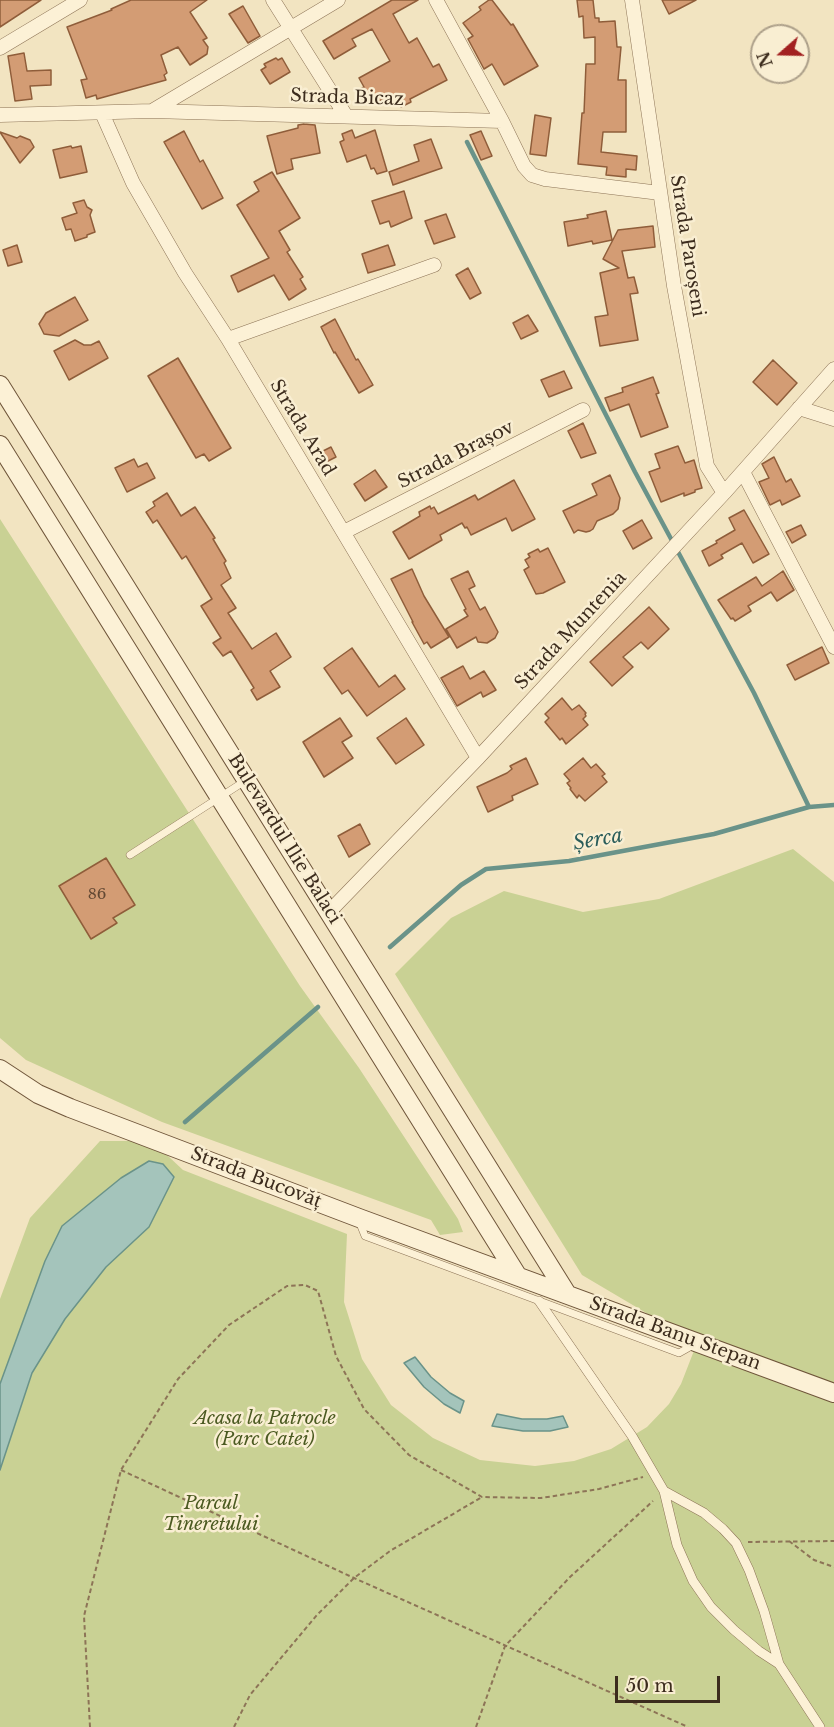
<!DOCTYPE html>
<meta charset="utf-8">
<style>
body{margin:0}
#map{position:relative;width:834px;height:1727px;overflow:hidden;background:#f2e4c1;font-family:"Libre Baskerville",serif}
canvas{display:block}
.north{position:absolute;left:750px;top:24px;width:60px;height:60px;box-sizing:border-box;background:#f9eed2;border:2px solid #ada08a;border-radius:50%;rotate:250deg;font-size:16px;font-weight:700;line-height:24px;text-align:center;color:#3c2c1d}
.north::after{content:'';display:block;margin:auto;width:21px;height:27px;background:#a22121;clip-path:polygon(50% 0,100% 100%,50% 72%,0 100%)}
.scale{position:absolute;left:615px;top:1676px;width:105px;height:27px;box-sizing:border-box;border:3px solid #3c2c1d;border-top:0;padding-left:8px;font-size:18px;line-height:21px;white-space:nowrap;color:#3c2c1d;-webkit-text-stroke:4px #f9eed2;paint-order:stroke}
</style>
<div id="map">
<canvas width="834" height="1727"></canvas>
<div class="north">N</div>
<div class="scale">50 m</div>
</div>
<script>
const context = document.querySelector('canvas').getContext('2d');
context.lineJoin = 'round';
function paint(path, color) {
  context.fillStyle = color;
  context.fill(path, 'evenodd');
}
function toPath(rows) {
  const path = new Path2D();
  for (const r of rows) {
    path.moveTo(r[0], r[1]);
    for (let i = 2; i < r.length; i += 2) path.lineTo(r[i], r[i + 1]);
  }
  return path;
}
function trace(path, color, width, dash) {
  context.strokeStyle = color;
  context.lineWidth = width;
  context.lineCap = dash ? 'butt' : 'round';
  context.setLineDash(dash || []);
  context.stroke(path);
}
function write(font, color, halo, rows, align = 'center') {
  context.font = font + ' "Libre Baskerville",serif';
  context.lineWidth = 5;
  context.setLineDash([]);
  context.textBaseline = 'middle';
  context.strokeStyle = halo;
  context.fillStyle = color;
  for (const [text, x, y, turn = 0] of rows) {
    context.save();
    context.translate(x, y);
    context.rotate((+turn || 0) * Math.PI / 180);
    context.textAlign = isNaN(turn) ? turn : align;
    if (halo) context.strokeText(text, 0, 0);
    context.fillText(text, 0, 0);
    context.restore();
  }
}
paint(toPath([
 [0,519,300,986,359,1068,458,1219,463,1232,440,1235,431,1220,162,1122,26,1060,0,1038],
 [793,849,834,882,834,1727,0,1727,0,1299,30,1218,100,1141,140,1141,168,1156,183,1170,347,1234,344,1302,362,1359,391,1405,433,1438,480,1460,535,1466,574,1461,611,1449,647,1427,669,1404,681,1384,697,1343,582,1275,395,974,451,918,504,891,583,912,659,899]
]), '#c9d194');
const water = toPath([
 [149,1161,163,1164,174,1177,149,1227,106,1267,65,1319,32,1373,0,1470,0,1384,45,1261,62,1226,121,1178,149,1161],
 [415,1357,431,1377,450,1393,464,1401,460,1413,444,1404,424,1387,404,1363,415,1357],
 [497,1414,522,1419,547,1419,563,1416,568,1427,550,1431,523,1431,492,1426,497,1414]
]);
paint(water, '#a4c4bb');
trace(water, '#6a9389', 1.5);
trace(toPath([
 [467,142,635,472,754,693,809,807],
 [390,947,461,885,486,869,569,861,714,834,809,807,834,805],
 [185,1122,318,1007]
]), '#6a9389', 4.5);
const building = toPath([
 [0,0,41,0,0,27,0,0],
 [131,0,207,0,190,12,207,38,203,40,208,47,207,54,190,65,178,47,161,55,167,73,164,75,166,80,97,99,96,95,86,98,81,80,87,79,67,27,112,10,111,9,131,0],
 [392,0,418,0,393,14,409,43,417,38,433,67,439,64,447,80,410,99,411,102,401,107,397,98,393,100,390,96,373,104,370,98,364,102,358,90,364,87,359,78,390,61,372,29,352,39,356,46,334,59,323,41,392,0],
 [489,0,492,0,511,25,513,24,538,66,504,85,492,64,484,69,468,39,473,36,463,23,481,10,479,7,489,0],
 [577,0,593,0,595,18,599,18,599,22,615,21,617,47,621,47,618,80,626,80,626,132,603,132,601,152,637,156,636,170,626,169,626,177,606,175,607,167,578,164,582,113,584,113,586,64,595,64,595,37,584,38,583,16,579,17,577,0],
 [662,0,696,0,669,14,662,0],
 [243,6,260,36,248,43,229,14,243,6],
 [24,53,27,71,51,70,51,85,30,86,32,99,15,101,8,56,24,53],
 [276,58,278,60,282,58,290,72,270,84,261,70,266,67,264,64,276,58],
 [535,115,551,118,546,156,530,154,535,115],
 [304,124,315,125,320,153,291,159,293,169,277,174,267,136,298,128,298,125,304,124],
 [352,130,355,138,375,130,387,171,377,174,374,168,371,169,366,155,347,162,340,142,344,140,342,134,352,130],
 [184,131,200,162,203,160,223,198,202,209,164,142,184,131],
 [481,131,492,156,481,160,470,135,481,131],
 [0,132,17,138,20,136,30,140,34,147,20,163,0,132],
 [431,139,442,168,393,185,389,172,419,161,414,145,431,139],
 [71,146,72,148,81,146,87,172,60,178,53,150,71,146],
 [272,172,300,218,279,231,290,250,287,252,303,277,300,279,306,289,289,300,274,275,238,292,231,276,269,258,237,205,259,191,254,182,272,172],
 [404,191,412,218,391,227,389,221,380,224,372,201,404,191],
 [84,200,87,207,92,210,90,215,95,232,87,235,87,237,75,241,71,229,66,230,62,218,77,213,73,203,84,200],
 [606,211,612,240,593,244,592,241,568,246,564,222,588,218,587,215,606,211],
 [446,214,455,237,434,244,425,221,446,214],
 [653,226,655,247,622,251,628,278,634,277,638,293,630,294,638,340,600,346,595,317,608,315,600,273,619,268,603,259,618,230,653,226],
 [17,245,22,262,8,266,3,250,17,245],
 [388,245,395,265,368,273,362,254,388,245],
 [468,268,481,293,470,299,456,275,468,268],
 [75,297,88,320,59,336,44,334,39,324,46,313,75,297],
 [528,315,538,331,521,339,513,323,528,315],
 [335,319,356,360,358,359,373,385,359,393,335,352,334,353,321,327,335,319],
 [75,340,84,345,91,345,99,341,108,358,69,380,54,351,75,340],
 [178,358,231,448,209,461,204,454,196,458,148,376,178,358],
 [773,360,797,383,777,405,753,382,773,360],
 [564,371,572,388,549,397,541,380,564,371],
 [653,377,659,393,656,394,668,427,641,437,629,404,610,411,605,398,623,392,622,388,653,377],
 [583,423,596,453,581,458,568,431,583,423],
 [678,446,685,463,694,460,702,488,695,490,695,492,684,496,684,493,661,502,649,472,660,468,655,454,678,446],
 [331,447,336,457,324,463,319,453,331,447],
 [774,457,786,482,791,479,800,496,782,505,780,500,770,505,759,482,769,478,762,464,774,457],
 [134,459,138,467,147,463,155,478,127,492,115,468,134,459],
 [375,470,387,487,365,501,354,484,375,470],
 [610,475,620,498,618,509,613,514,597,521,593,529,590,531,586,532,578,530,574,533,563,511,597,495,592,484,610,475],
 [514,480,535,519,512,531,506,518,471,535,467,527,465,528,462,523,440,535,442,540,409,559,393,532,420,516,419,512,430,506,431,509,434,507,438,514,475,495,478,500,514,480],
 [167,493,181,516,195,507,215,538,213,539,226,561,224,563,231,578,221,585,236,608,228,613,252,649,276,633,291,657,270,671,280,687,257,700,251,690,254,688,231,651,223,656,213,643,221,638,201,606,212,599,186,556,182,559,157,520,153,523,146,512,155,506,153,502,167,493],
 [744,510,769,554,753,563,742,543,721,555,723,558,709,566,702,551,717,543,716,541,735,530,729,518,744,510],
 [642,520,652,538,633,549,623,531,642,520],
 [801,525,806,535,792,543,786,532,801,525],
 [548,548,565,582,543,593,536,594,524,570,529,567,525,560,530,557,528,554,538,549,540,552,548,548],
 [412,569,424,596,449,637,431,648,427,642,424,644,412,622,413,622,391,579,412,569],
 [468,571,475,586,469,589,480,610,485,607,498,632,495,638,487,643,478,642,476,637,457,648,446,629,468,616,464,610,466,609,451,579,468,571],
 [783,571,794,590,777,601,771,592,748,606,751,611,735,621,733,618,731,619,718,600,756,577,762,586,783,571],
 [649,607,669,629,648,649,641,642,623,657,633,667,612,686,590,662,649,607],
 [822,647,829,663,795,680,787,665,822,647],
 [352,648,379,687,395,675,405,689,367,716,348,690,342,694,324,668,352,648],
 [463,666,470,679,484,671,496,690,483,697,481,692,457,706,441,678,463,666],
 [562,698,572,710,579,705,586,713,585,714,586,716,583,719,588,725,566,744,562,738,560,740,545,722,549,718,545,714,562,698],
 [340,718,352,736,342,742,353,758,324,777,303,742,340,718],
 [406,718,424,745,396,764,377,738,406,718],
 [526,758,538,784,512,796,513,800,488,812,477,787,507,773,512,769,510,766,526,758],
 [583,758,591,768,596,764,605,774,602,776,607,782,585,801,579,795,577,798,570,789,571,788,567,783,570,781,564,774,583,758],
 [360,824,370,844,349,857,338,836,360,824],
 [106,858,135,905,113,918,117,923,91,939,59,886,106,858]
]);
paint(building, '#d39c74');
trace(building, '#8f5d3a', 1.5);
const service = toPath([
 [130,855,245,781],
 [359,1221,365,1236,679,1353,695,1344]
]);
const pedestrian = toPath([
 [539,1301,632,1436,664,1491,704,1513,723,1529,736,1543,749,1570,764,1611,779,1664,820,1727],
 [664,1491,677,1545,693,1581,711,1607,734,1630,759,1651,779,1664]
]);
const minor = toPath([
 [273,0,346,116],
 [436,0,502,121,524,166,532,175,545,179,660,193],
 [632,0,674,286,707,466,724,493],
 [0,48,80,0],
 [152,111,338,0],
 [102,113,133,183,185,273,228,339,478,758],
 [0,115,152,111,502,121],
 [228,339,434,265],
 [799,408,834,419],
 [743,472,834,647],
 [344,532,583,410],
 [329,912,478,758,724,493,834,369]
]);
const secondary = toPath([
 [0,385,567,1294],
 [0,445,517,1275],
 [0,1069,38,1094,70,1108,359,1218,834,1393]
]);
trace(service, '#8d7457', 8);
trace(pedestrian, '#8d7457', 10);
trace(minor, '#8d7457', 15);
trace(secondary, '#6f553a', 20);
trace(toPath([
 [121,1470,354,1578,688,1727],
 [789,1541,814,1560,834,1567],
 [748,1542,834,1541],
 [90,1727,84,1616,121,1470,178,1379,229,1325,287,1286,305,1285,318,1291,336,1356,364,1409,409,1455,482,1497,541,1498,599,1489,643,1477],
 [234,1727,250,1695,317,1615,354,1578,390,1551,482,1497],
 [476,1727,505,1646,570,1577,653,1501]
]), '#8d7457', 2, [4.5, 3]);
trace(service, '#fcf1d6', 7);
trace(pedestrian, '#fcf1d6', 9);
trace(minor, '#fcf1d6', 14);
trace(secondary, '#fcf1d6', 18);
write('15px', '#624833', null, [
 ["86",97,895]
]);
write('18px', '#3c2c1d', '#f9eed2', [
 ["Strada Bicaz",347,98,2],
 ["Strada Paroșeni",687,246,81],
 ["Strada Arad",302,428,59],
 ["Strada Brașov",456,455,-27],
 ["Strada Muntenia",571,631,-47],
 ["Bulevardul Ilie Balaci",284,839,58],
 ["Strada Bucovăț",256,1178,21],
 ["Strada Banu Stepan",675,1334,20]
]);
write('italic 18px', '#4b5a21', '#f9eed2', [
 ["Acasa la Patrocle",265,1419],
 ["(Parc Catei)",265,1440],
 ["Parcul",211,1504],
 ["Tineretului",211,1525]
]);
write('italic 20px', '#2a5d5a', '#f9eed2', [
 ["Șerca",598,840,-10]
]);
</script>
